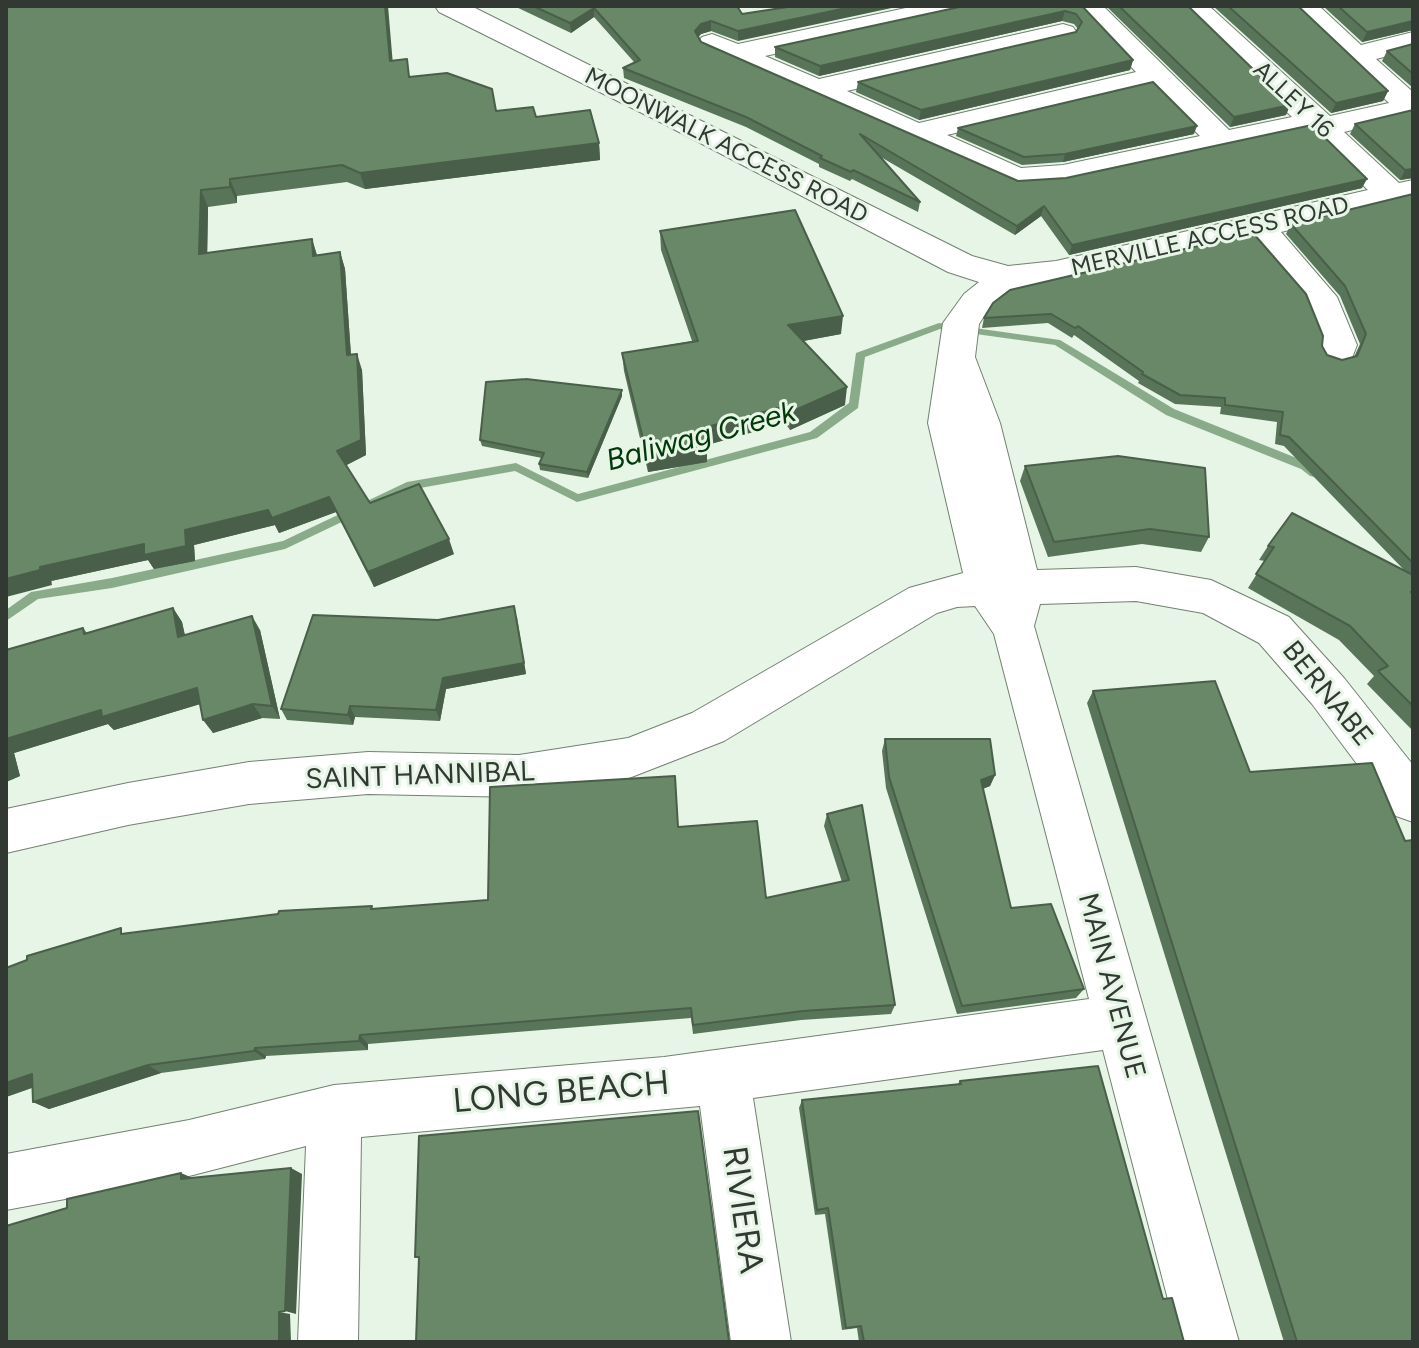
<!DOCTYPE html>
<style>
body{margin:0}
#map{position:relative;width:1419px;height:1348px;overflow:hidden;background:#e6f5e6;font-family:Figtree,sans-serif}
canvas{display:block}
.frame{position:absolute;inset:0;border:8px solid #323832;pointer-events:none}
</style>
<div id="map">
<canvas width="1419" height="1348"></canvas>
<div class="frame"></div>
</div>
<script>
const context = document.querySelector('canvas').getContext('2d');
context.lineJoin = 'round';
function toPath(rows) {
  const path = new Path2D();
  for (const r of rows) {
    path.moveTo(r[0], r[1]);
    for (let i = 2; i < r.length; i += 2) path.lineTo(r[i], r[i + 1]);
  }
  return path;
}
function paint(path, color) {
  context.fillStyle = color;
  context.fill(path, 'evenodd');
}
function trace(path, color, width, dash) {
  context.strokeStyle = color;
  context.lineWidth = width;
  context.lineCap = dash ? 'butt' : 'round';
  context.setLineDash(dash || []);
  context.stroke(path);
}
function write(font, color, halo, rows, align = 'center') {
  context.font = font + ' Figtree,sans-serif';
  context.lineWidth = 6;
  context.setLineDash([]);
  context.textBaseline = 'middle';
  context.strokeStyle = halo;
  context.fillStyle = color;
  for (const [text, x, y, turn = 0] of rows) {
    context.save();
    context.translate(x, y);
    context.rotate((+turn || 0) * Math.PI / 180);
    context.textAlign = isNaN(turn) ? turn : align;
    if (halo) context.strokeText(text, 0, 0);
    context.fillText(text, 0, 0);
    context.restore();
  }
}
paint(toPath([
 [939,323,1060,340,1174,409,1309,463,1319,473,1314,477,1310,476,1301,469,1166,415,1055,345,940,329,865,357,858,408,817,438,577,502,515,471,409,490,285,549,112,588,38,599,6,621,6,610,31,592,112,578,283,541,407,482,516,463,578,494,810,432,849,403,856,353,939,323]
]), '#8aab89');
const minor = toPath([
 [435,6,471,6,972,256,1008,266,1056,261,1368,190,1308,132,1063,185,1017,188,702,49,697,43,702,37,712,34,738,44,915,6,969,6,965,12,955,14,765,56,819,79,1063,24,1073,27,1077,33,1073,39,847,91,919,123,1136,72,1073,6,1103,6,1229,130,1292,117,1179,6,1209,6,1330,116,1389,103,1288,6,1319,6,1361,45,1413,32,1413,50,1376,59,1413,92,1413,116,1344,132,1399,183,1413,180,1413,200,1281,232,1337,297,1357,345,1350,363,1337,367,1324,363,1319,354,1321,345,1303,302,1250,239,1056,285,1016,289,988,310,979,324,975,357,1000,423,1037,570,1136,567,1211,580,1289,617,1344,678,1413,765,1413,822,1396,816,1312,704,1259,643,1203,613,1136,601,1040,604,1034,626,1239,1342,1179,1342,1103,1050,753,1098,791,1342,731,1342,700,1106,361,1137,358,1342,298,1342,306,1146,189,1176,6,1210,6,1154,189,1120,334,1085,664,1057,1089,999,994,634,975,606,957,607,937,613,724,741,629,778,519,797,368,794,249,804,128,825,6,853,6,809,128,783,249,762,368,752,519,755,628,738,692,713,909,588,963,573,928,423,943,323,964,294,979,282,948,272,658,121,439,12,435,6],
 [1151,87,1200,136,1063,165,1021,168,947,135,1151,87]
]);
trace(minor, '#738072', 2);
paint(minor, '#fff');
paint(toPath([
 [6,6,392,60,411,77,496,111,536,117,599,143,600,160,365,189,347,182,237,196,237,203,208,207,207,253,312,239,317,255,340,252,345,269,351,355,362,370,366,455,346,465,370,503,454,554,374,587,336,512,279,533,275,525,194,545,195,561,154,569,148,560,51,581,52,585],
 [514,6,737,6,742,14,738,41,711,31,701,34,698,37,701,42,1018,181,1362,188,1069,255,1041,216,1015,235,879,156,920,202,918,212,852,179,850,181,819,167,819,164,746,127,624,78,623,68,634,62,594,17,571,33],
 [1082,6,1133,60,1130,70,919,120,856,92,858,82,1076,32,1078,29,1074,24,1062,21,819,76,775,57,775,47],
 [1106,6,1188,6,1290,105,1286,115,1230,127],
 [1213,6,1298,6,1388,91,1383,101,1331,113],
 [1323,6,1413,6,1413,30,1362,42],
 [1413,44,1413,88,1382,61,1387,51],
 [1413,110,1413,178,1400,180,1350,134,1355,124],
 [958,128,1194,134,1063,162,1022,165,956,136],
 [1413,194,1413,731,1367,684,1374,676,1339,640,1248,588,1265,561,1259,560,1268,546,1406,572,1284,446,1275,444,1277,422,1220,414,1221,407,1175,404,1138,383,1139,381,1074,335,1072,338,1048,323,982,328,984,318,993,303,1322,346,1327,355,1342,360,1354,357,1360,344,1340,296,1286,234,1291,224],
 [660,231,841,334,803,341,845,405,790,430,785,423,707,445,707,462,648,472,624,371,622,353,692,341,661,250],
 [622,396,588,478,540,470,539,464,542,458,482,446,480,440],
 [1025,466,1209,537,1201,552,1142,544,1048,557,1020,481],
 [173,608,182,622,185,635,260,630,280,719,262,718,213,733,200,704,114,730,108,724,14,753,20,776,6,782,6,650,83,628,87,633],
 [517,617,526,674,446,689,440,721,355,717,353,725,287,720,281,709,438,620],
 [1093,691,1250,772,1405,841,1413,1342,1284,1342,1087,703],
 [885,739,995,775,990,786,983,789,1011,908,1084,989,1076,998,957,1014,886,788,882,751],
 [827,814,895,1005,891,1014,801,1020,693,1034,691,1018,368,1044,368,1050,266,1056,265,1059,161,1073,49,1109,33,1102,32,1088,6,1097,6,968,127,933,374,909,488,900,678,827,766,898,842,882,824,826],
 [960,1081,1163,1299,1184,1342,859,1342,857,1328,842,1330,825,1214,815,1215,799,1108,802,1100,957,1085]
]), '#597559');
paint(toPath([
 [385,6,388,6,394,77,390,61],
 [856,6,901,6,738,41,738,31],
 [594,8,594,17,571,33,570,23],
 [1065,11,1062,21,819,76,820,66],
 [711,21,711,31,701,34,695,41,695,31,701,24],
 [1413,21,1413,30,1362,42,1367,32],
 [1133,60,1130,70,919,120,921,110],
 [1388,91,1383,101,1331,113,1336,103],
 [1290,105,1286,115,1230,127,1234,117],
 [1197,126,1194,134,1063,162,1065,154],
 [599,143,600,160,365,189,360,173],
 [1413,169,1413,178,1400,180,1405,170],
 [230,179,237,196,237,203,230,187],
 [1367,179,1362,188,1069,255,1072,245],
 [201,190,208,207,207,270,199,254],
 [1044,206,1041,216,1015,235,1017,226],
 [312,239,317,256,313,256],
 [340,252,345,269,352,371,347,355],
 [843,316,841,334,787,344,788,325],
 [357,354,362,370,366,455,343,467,337,451],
 [847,387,845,405,790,430,791,412],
 [622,390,622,396,588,478,587,472],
 [786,406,785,423,707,445,707,462,648,472,647,455,703,428],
 [329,497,336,512,279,533,275,525,194,545,195,561,154,569,148,560,51,581,52,585,6,597,6,579,40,567,268,510],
 [449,539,454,554,374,587,368,572],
 [514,606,526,674,446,689,440,721,436,710,443,678],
 [173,608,182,622,188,651,178,637],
 [252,616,260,630,280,719,272,706],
 [197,688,207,702,114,730,108,724,14,753,20,776,6,782,6,739,101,710],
 [253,704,262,718,213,733,203,720],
 [350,706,355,717,353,725,348,715],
 [995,775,990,786,976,791,981,780],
 [360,1035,368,1044,368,1050,359,1041],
 [255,1048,266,1056,265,1059,254,1051],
 [148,1065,161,1073,49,1109,33,1102],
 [32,1074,48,1082,6,1097,6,1083],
 [291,1168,302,1174,296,1314,285,1311],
 [181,1173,195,1179,181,1179],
 [279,1312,290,1314,291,1342,279,1342]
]), '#495f49');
const building = toPath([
 [6,6,385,6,390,61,407,59,409,77,447,73,492,89,496,111,533,107,536,117,590,110,599,143,360,173,342,165,230,179,230,187,201,190,199,254,312,239,313,256,340,252,347,355,357,354,361,440,337,451,370,503,419,484,449,539,368,572,329,497,272,518,268,510,185,530,186,546,144,555,144,544,40,567,40,570,6,579,6,6],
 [533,6,737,6,742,14,794,6,856,6,738,31,711,21,701,24,695,31,701,42,1018,181,1066,178,1312,125,1367,179,1072,245,1044,206,1017,226,860,134,920,202,853,170,851,172,820,158,822,156,746,117,623,68,640,60,594,8,570,23,533,6],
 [964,6,1082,6,1133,60,921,110,858,82,1076,32,1082,22,1076,14,1065,11,820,66,775,47,964,6],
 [1119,6,1188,6,1290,105,1234,117,1119,6],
 [1228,6,1298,6,1388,91,1336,103,1228,6],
 [1338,6,1413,6,1413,21,1367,32,1338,6],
 [1413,44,1413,74,1387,51,1413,44],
 [1153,82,1197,126,1065,154,1024,157,958,128,1153,82],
 [1413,110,1413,169,1405,170,1355,124,1413,110],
 [1413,194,1413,563,1289,437,1280,435,1283,412,1225,405,1225,398,1180,395,1142,374,1143,372,1078,326,1075,328,1051,314,984,318,993,303,1010,290,1253,233,1306,294,1323,336,1322,346,1327,355,1342,360,1357,356,1366,334,1345,286,1291,224,1413,194],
 [795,210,843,316,788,325,847,387,791,412,786,406,703,428,707,444,647,455,622,353,698,341,660,231,795,210],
 [526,379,622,390,587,472,539,464,544,453,480,440,486,382,526,379],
 [1118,456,1205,468,1209,537,1150,529,1054,542,1025,466,1118,456],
 [1292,513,1413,575,1413,591,1411,592,1413,594,1413,706,1378,671,1388,666,1350,626,1256,574,1274,547,1268,546,1292,513],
 [514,606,524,663,443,678,436,710,350,706,348,715,281,709,313,615,438,620,514,606],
 [173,608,178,637,252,616,272,706,253,704,203,720,197,688,102,717,101,710,6,739,6,650,83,628,84,634,173,608],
 [1215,681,1250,772,1372,763,1405,841,1413,840,1413,1342,1297,1342,1093,691,1215,681],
 [885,739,990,739,995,775,981,780,1011,908,1051,904,1084,989,962,1006,889,777,885,739],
 [675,776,678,827,757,821,766,898,849,880,827,814,862,805,895,1005,803,1011,693,1025,691,1008,360,1035,359,1041,255,1048,254,1051,148,1065,33,1102,32,1074,6,1083,6,968,27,960,27,956,121,928,121,934,278,914,279,911,372,906,371,909,488,900,490,787,675,776],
 [1098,1066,1163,1299,1172,1298,1184,1342,864,1342,861,1326,846,1328,828,1208,817,1210,802,1100,961,1084,960,1081,1098,1066],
 [698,1111,729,1341,732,1342,416,1342,419,1257,415,1257,419,1136,698,1111],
 [291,1168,285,1311,279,1312,279,1342,6,1342,6,1226,67,1208,67,1199,181,1173,181,1179,291,1168]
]);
paint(building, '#688868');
trace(building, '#495f49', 2);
write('24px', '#323832', '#e6f5e6', [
 ["ALLEY 16",1293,100,43],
 ["MOONWALK ACCESS ROAD",726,146,27],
 ["MERVILLE ACCESS ROAD",1210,237,-13]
]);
write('28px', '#323832', '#e6f5e6', [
 ["BERNABE",1327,694,51],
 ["SAINT HANNIBAL",420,776,-2],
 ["MAIN AVENUE",1111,986,75]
]);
write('italic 30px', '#033809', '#e6f5e6', [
 ["Baliwag Creek",701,437,-15]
]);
write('34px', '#323832', '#e6f5e6', [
 ["LONG BEACH",561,1093,-5],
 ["RIVIERA",742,1210,82]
]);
</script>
